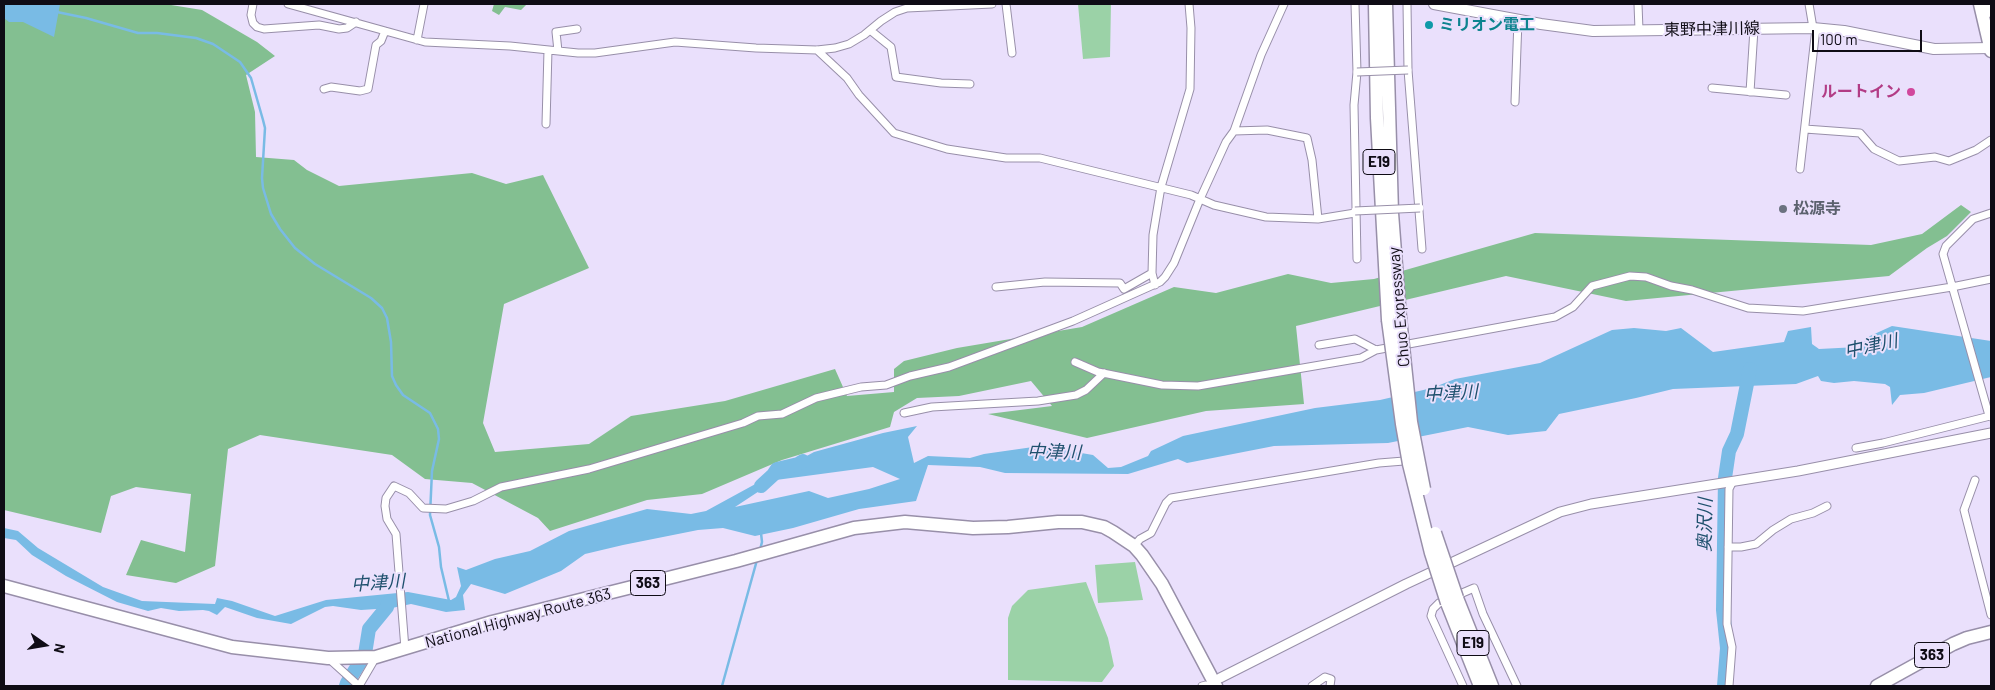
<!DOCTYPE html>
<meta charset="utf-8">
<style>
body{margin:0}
#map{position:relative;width:1995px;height:690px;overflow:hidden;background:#eae0fc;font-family:Barlow,sans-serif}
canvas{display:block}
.frame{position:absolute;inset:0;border:5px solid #0f0c15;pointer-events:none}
.north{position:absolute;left:20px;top:620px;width:50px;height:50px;-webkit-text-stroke:4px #eae0fc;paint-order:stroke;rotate:103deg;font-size:14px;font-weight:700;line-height:20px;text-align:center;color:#0f0c15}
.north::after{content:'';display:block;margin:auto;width:18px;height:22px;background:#0f0c15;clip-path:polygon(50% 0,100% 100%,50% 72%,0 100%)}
.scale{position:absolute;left:1812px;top:30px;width:110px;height:22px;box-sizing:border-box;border:2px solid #0f0c15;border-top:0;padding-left:6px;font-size:15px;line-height:18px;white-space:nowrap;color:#0f0c15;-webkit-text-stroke:4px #eae0fc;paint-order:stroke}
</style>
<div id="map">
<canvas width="1995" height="690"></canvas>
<div class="frame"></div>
<div class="north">N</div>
<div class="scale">100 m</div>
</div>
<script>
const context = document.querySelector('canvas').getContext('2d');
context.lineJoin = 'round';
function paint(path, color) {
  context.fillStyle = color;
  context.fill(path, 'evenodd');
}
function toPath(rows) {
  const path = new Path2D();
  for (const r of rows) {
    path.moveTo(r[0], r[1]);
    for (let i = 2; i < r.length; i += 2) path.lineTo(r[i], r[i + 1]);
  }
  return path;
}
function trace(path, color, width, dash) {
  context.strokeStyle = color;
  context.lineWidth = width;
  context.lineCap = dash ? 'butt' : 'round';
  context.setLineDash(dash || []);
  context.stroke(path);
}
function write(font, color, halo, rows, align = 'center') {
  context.font = font + ' Barlow,"Noto Sans JP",sans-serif';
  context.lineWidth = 4;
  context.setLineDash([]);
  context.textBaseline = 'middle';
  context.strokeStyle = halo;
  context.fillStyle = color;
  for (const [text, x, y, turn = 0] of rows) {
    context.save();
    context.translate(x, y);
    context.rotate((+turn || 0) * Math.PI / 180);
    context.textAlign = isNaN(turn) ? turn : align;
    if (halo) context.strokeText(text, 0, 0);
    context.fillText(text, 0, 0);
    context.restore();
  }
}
paint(toPath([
 [1078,4,1111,4,1110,57,1083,59],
 [1135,562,1143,600,1098,603,1095,565],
 [1086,582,1108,638,1114,666,1102,682,1008,680,1008,618,1012,606,1028,590]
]), '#9bd2a7');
paint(toPath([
 [4,4,165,4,202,10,257,42,275,56,246,75,255,112,256,157,294,160,307,170,339,186,472,173,506,184,543,175,589,268,504,304,483,423,495,452,589,444,631,416,725,401,835,369,847,396,894,392,894,369,904,361,957,348,1082,327,1174,287,1216,293,1288,274,1331,283,1374,279,1535,233,1871,245,1922,234,1961,205,1971,212,1947,236,1927,248,1889,276,1626,301,1506,276,1296,326,1304,404,1206,411,1087,438,988,414,1052,406,1031,381,959,396,917,398,894,412,890,427,782,460,702,494,647,500,550,531,538,518,472,483,425,479,392,455,260,435,228,449,215,566,176,583,126,575,141,540,185,552,191,494,136,487,111,496,101,533,4,510],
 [494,4,527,4,521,10,505,7,499,15,492,11]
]), '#83bf91');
paint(toPath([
 [15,4,60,4,54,37,23,22,9,22,4,18,4,5],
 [1892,326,1991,341,1991,377,1924,393,1900,395,1892,405,1890,387,1885,384,1854,381,1834,383,1821,381,1818,376,1796,384,1673,389,1636,398,1559,414,1546,431,1508,435,1468,427,1388,443,1274,446,1187,463,1178,459,1128,474,1005,473,980,467,928,465,916,501,859,509,793,528,755,536,723,528,698,530,623,545,585,554,561,571,505,594,471,584,463,595,465,610,446,612,411,604,392,608,361,610,333,606,325,607,291,624,257,618,225,607,217,615,209,611,203,610,179,611,161,608,148,611,117,602,66,576,32,555,16,540,4,538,4,528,18,531,38,548,103,587,142,601,215,604,217,598,232,601,275,616,326,600,408,592,451,600,456,597,461,586,457,567,466,570,495,559,530,551,569,531,647,509,691,514,706,511,814,452,883,433,917,426,908,437,914,463,928,456,970,458,984,454,1040,446,1093,455,1108,468,1121,467,1148,456,1151,451,1183,436,1315,408,1380,400,1432,388,1455,379,1540,363,1612,330,1634,328,1666,331,1681,328,1713,352,1784,342,1788,331,1811,327,1812,344,1819,349,1858,347,1870,336],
 [873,467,900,479,869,489,828,498,809,491,735,507,776,480]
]), '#79bbe5');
trace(toPath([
 [57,12,86,18,138,33,157,33,196,38,213,44,240,62,251,78,263,120,265,128,262,178,263,188,271,214,280,229,295,248,315,264,371,298,382,308,387,318,391,342,392,376,396,385,403,395,430,413,438,429,439,439,432,471,430,515,439,547,441,567,449,601],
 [760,550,762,542,761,533],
 [722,686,757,560]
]), '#79bbe5', 2.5);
trace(toPath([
 [761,486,773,475,777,469,798,464,803,461],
 [346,686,347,683,365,654,369,629,387,607,388,603],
 [1724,686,1727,648,1723,610,1725,478,1729,451,1737,434,1750,369]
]), '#79bbe5', 14);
const minor = toPath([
 [253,4,251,15,253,23,257,27,264,29,319,25,339,29,347,28,356,22],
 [288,4,425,42,510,46,578,53,595,53,675,42,756,48,817,50,835,48,849,44,864,35,881,21,895,12,907,8,992,4],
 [1006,4,1012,53],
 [1355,4,1357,72,1354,105,1357,259],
 [1407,4,1408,70,1422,249],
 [1638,4,1639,30],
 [1809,4,1813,28],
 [870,30,891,47,896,77,941,83,970,84],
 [417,40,424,4],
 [817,50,847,78,859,95,894,133,947,149,1006,158,1040,158,1191,195,1214,205,1266,217,1318,219,1355,213],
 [558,51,556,32,577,29],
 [1712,88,1786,95],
 [324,89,331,87,360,91,368,89,376,45,381,41,385,31],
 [1750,92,1754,29],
 [1515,102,1518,20],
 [546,124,548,50],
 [1805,129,1860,133,1874,149,1899,161,1935,157,1949,161,1976,150,1991,140],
 [1234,131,1267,130,1307,138,1312,160,1318,219],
 [1800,169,1816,28],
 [1991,213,1973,219,1946,246,1943,254,1988,412,1991,417],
 [1155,285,1152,273,1153,235,1161,187,1190,89,1191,28,1189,4],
 [996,287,1045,282,1120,283,1124,289,1152,273],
 [1319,345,1355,339,1376,350,1555,317,1573,307,1592,286,1630,276,1646,277,1671,286,1692,290,1748,308,1803,311,1952,287,1991,279],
 [1075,362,1098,372,1162,385,1198,386,1361,358,1376,350],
 [904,413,932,407,1038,401,1076,395,1086,390,1104,373],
 [1856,448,1883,443,1990,416],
 [1975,480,1964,510,1991,615],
 [1134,546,1140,539,1151,533,1166,503,1171,498,1379,463,1404,461],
 [1728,547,1741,547,1756,544,1773,530,1791,519,1813,513,1827,506],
 [405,649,396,534,387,519,385,506,386,498,394,486,409,493,423,508,446,509,473,501,501,487,589,469,743,423,758,416,782,414,816,398,861,387,886,385,910,376,949,367,1073,321,1160,282,1165,277,1174,263,1200,199,1226,142,1234,131,1261,55,1284,4],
 [328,658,359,686],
 [359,686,376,657],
 [1202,686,1206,685],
 [1312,686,1325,677,1331,679,1330,686],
 [1463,686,1431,616,1433,609,1439,603,1474,588,1483,614,1517,686],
 [1729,686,1732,647,1727,624,1729,489,1733,481]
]);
const tertiary = toPath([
 [1220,678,1406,584,1560,512,1591,504,1798,471,1991,433]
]);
const secondary = toPath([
 [1434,4,1541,24,1593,31,1813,28,1844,31,1934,49,1991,48]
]);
const trunk = toPath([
 [1980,4,1991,51],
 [1989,4,1991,11],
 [4,586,232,647,328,658,376,657,492,622,736,561,854,528,905,522,973,528,1008,527,1058,522,1082,522,1104,527,1113,532,1134,546,1142,555,1162,584,1216,686],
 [1877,686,1953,644,1967,638,1991,632]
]);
const motorway = toPath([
 [1375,4,1377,118,1388,320],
 [1386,4,1392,213,1400,318],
 [1457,598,1492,686],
 [1447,603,1480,686]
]);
trace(minor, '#988fa9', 9);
trace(tertiary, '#988fa9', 11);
trace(secondary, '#988fa9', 12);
trace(trunk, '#988fa9', 15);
trace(motorway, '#988fa9', 15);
trace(minor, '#fff', 7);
trace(tertiary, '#fff', 9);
trace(secondary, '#fff', 10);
trace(trunk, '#fff', 12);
trace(motorway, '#fff', 12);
const minorBridge = toPath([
 [1357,72,1408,70],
 [1355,211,1420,208]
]);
const motorwayBridge = toPath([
 [1400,318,1411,422,1424,489],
 [1388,320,1402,424,1409,464,1431,553,1447,603],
 [1435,533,1457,598]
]);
trace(minorBridge, '#988fa9', 9, []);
trace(motorwayBridge, '#988fa9', 15, []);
trace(minorBridge, '#fff', 7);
trace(motorwayBridge, '#fff', 12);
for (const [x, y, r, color] of [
 [1429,25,5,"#0f9aa8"],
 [1911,92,5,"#d1479c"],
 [1783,209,5,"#6b7280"]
]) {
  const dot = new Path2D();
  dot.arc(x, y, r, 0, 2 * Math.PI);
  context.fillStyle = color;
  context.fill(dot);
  trace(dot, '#eae0fc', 2);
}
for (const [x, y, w] of [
 [1379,162,32],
 [648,583,35],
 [1473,643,32],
 [1932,655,35]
]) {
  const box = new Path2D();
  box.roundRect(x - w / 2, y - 12.5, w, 25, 4);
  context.fillStyle = '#eae0fc';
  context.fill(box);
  trace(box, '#0f0c15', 1);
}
write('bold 15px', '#0f0c15', null, [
 ["E19",1379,162],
 ["363",648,583],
 ["E19",1473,643],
 ["363",1932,655]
]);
write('bold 16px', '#0d838f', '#eae0fc', [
 ["ミリオン電工",1439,25]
], 'left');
write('16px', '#0f0c15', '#eae0fc', [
 ["東野中津川線",1712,29,-1],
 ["Chuo Expressway",1399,307,-95],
 ["National Highway Route 363",518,618,-15]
]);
write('bold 16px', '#b23c85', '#eae0fc', [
 ["ルートイン",1901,92]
], 'right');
write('bold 16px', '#5b616d', '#eae0fc', [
 ["松源寺",1793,209]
], 'left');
write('italic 18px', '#1e506d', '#eae0fc', [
 ["中津川",1871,346,-12],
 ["中津川",1451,393,-3],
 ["中津川",1054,452,1],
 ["奥沢川",1705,525,-89],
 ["中津川",378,583,-4]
]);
</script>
